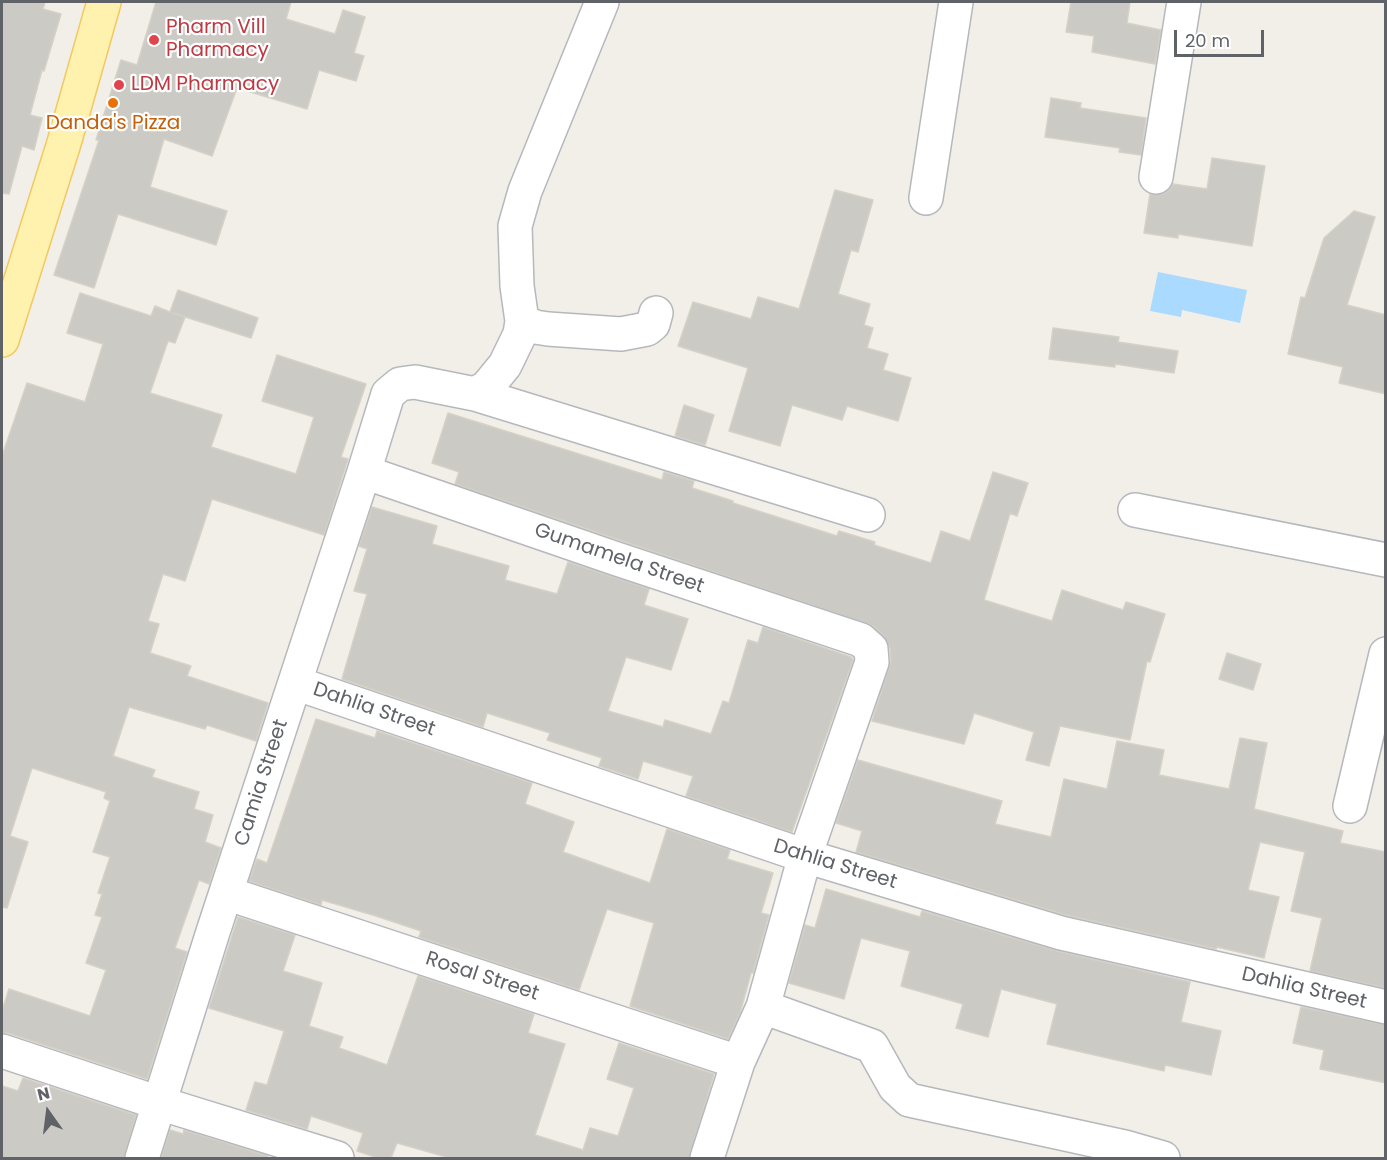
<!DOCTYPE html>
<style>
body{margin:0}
#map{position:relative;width:1387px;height:1160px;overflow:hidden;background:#f1efe8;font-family:Poppins,sans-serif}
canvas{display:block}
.frame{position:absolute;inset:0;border:3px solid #5f6368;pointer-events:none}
.north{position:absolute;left:18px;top:1082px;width:60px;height:60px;-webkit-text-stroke:4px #fff;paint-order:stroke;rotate:346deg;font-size:16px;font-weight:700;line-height:24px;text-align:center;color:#5f6368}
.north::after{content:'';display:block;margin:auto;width:21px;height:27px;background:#5f6368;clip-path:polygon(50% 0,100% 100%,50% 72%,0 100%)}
.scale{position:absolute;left:1174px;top:30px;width:90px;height:27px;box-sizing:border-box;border:3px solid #5f6368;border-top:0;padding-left:8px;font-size:18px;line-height:21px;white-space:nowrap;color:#5f6368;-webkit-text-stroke:4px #fff;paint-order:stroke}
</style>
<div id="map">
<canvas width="1387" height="1160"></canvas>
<div class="frame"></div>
<div class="north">N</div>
<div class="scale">20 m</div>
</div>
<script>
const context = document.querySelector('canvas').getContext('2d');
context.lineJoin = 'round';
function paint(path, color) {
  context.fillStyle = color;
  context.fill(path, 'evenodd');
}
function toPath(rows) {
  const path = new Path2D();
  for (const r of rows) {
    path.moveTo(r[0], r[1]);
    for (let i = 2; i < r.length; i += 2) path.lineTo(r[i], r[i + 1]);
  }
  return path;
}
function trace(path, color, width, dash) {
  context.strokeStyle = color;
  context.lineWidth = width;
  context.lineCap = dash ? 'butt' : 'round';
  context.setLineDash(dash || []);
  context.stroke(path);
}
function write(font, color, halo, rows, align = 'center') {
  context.font = font + ' Poppins,sans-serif';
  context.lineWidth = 4.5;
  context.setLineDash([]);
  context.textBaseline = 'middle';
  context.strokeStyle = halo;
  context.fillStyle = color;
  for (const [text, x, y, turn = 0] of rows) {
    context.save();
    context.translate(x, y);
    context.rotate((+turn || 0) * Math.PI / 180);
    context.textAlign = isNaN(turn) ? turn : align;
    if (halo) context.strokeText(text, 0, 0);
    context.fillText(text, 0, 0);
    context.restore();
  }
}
paint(toPath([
 [1158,272,1247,290,1240,323,1182,310,1181,317,1150,311]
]), '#aadaff');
const building = toPath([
 [2,2,45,2,43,9,61,14,44,71,42,70,30,115,42,118,34,150,22,146,9,194,2,193,2,2],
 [156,2,291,2,286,19,335,34,343,10,365,17,354,53,364,56,356,81,319,70,307,109,237,88,212,156,164,139,150,187,227,211,216,245,118,214,94,288,54,275,99,140,96,140,121,60,137,65,156,2],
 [1071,2,1130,2,1127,23,1161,30,1155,64,1092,52,1094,36,1066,32,1071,2],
 [1051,98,1081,103,1080,108,1146,118,1141,155,1119,152,1120,148,1045,137,1051,98],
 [1212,158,1265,166,1252,246,1178,234,1178,238,1144,233,1150,194,1163,194,1170,189,1173,184,1207,189,1212,158],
 [835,190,873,200,858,252,851,250,838,294,870,304,864,325,873,328,867,348,888,354,883,370,911,378,898,421,847,406,842,420,792,405,780,446,729,431,748,368,678,346,693,302,751,319,758,297,799,309,835,190],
 [1354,211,1375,217,1347,305,1386,315,1386,394,1339,383,1343,367,1288,354,1301,297,1305,298,1324,238,1354,211],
 [178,290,258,318,251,338,173,313,185,317,175,343,168,341,150,393,222,415,211,447,296,474,314,417,262,401,277,355,366,384,341,457,348,459,324,535,212,499,185,581,163,574,148,621,159,624,150,653,191,666,187,676,268,703,256,741,207,725,205,729,129,707,113,756,155,770,152,777,199,792,194,809,213,815,205,842,221,848,209,884,199,880,175,948,187,952,147,1079,8,1033,2,1033,2,1011,9,989,90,1016,106,970,86,963,102,917,95,915,102,894,98,893,110,857,93,852,110,801,104,798,106,792,32,768,10,836,28,842,7,908,2,907,2,456,27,383,85,402,103,344,67,333,80,293,151,316,155,306,170,312,178,290],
 [1053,328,1119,337,1118,342,1178,351,1174,373,1115,364,1115,367,1049,359,1053,328],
 [684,405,714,415,705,445,675,436,684,405],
 [448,413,662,480,664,472,694,481,692,488,733,501,733,503,837,536,839,531,875,542,874,545,931,563,941,531,970,541,993,472,1028,483,1017,516,1010,513,984,600,1052,621,1062,590,1123,610,1126,602,1165,614,1150,662,1147,661,1130,740,1060,726,1049,766,1026,760,1034,732,974,713,964,744,872,721,891,661,890,648,884,636,873,626,455,484,459,472,432,463,448,413],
 [372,507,437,526,432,544,509,566,505,580,557,594,568,562,649,589,644,605,688,619,671,670,626,657,608,711,663,727,665,720,711,734,723,701,729,703,748,640,758,643,763,627,851,657,853,660,792,832,686,796,693,776,643,761,638,779,599,766,602,758,547,740,550,733,487,713,483,727,342,679,367,594,354,591,367,549,359,546,372,507],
 [1227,653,1261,664,1253,690,1219,679,1227,653],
 [316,719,375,738,377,731,532,783,525,804,574,822,563,852,650,883,667,829,730,850,727,859,773,873,761,913,769,915,753,973,751,973,740,1013,728,1039,630,1006,654,923,607,909,579,990,419,937,421,931,376,916,322,900,321,905,249,881,257,859,267,863,316,719],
 [1240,738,1267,743,1254,809,1343,831,1340,843,1386,852,1386,988,1310,971,1322,918,1291,911,1305,852,1260,842,1248,890,1279,897,1264,958,1217,947,1216,949,1066,915,856,852,862,831,836,823,858,760,1002,801,995,824,1051,837,1064,779,1107,789,1117,741,1164,750,1159,775,1229,789,1240,738],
 [826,889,920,917,922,911,1057,951,1190,982,1181,1022,1221,1031,1211,1075,1165,1065,1164,1071,1047,1044,1057,1004,1001,989,988,1037,956,1028,963,1004,901,986,910,951,861,938,844,999,789,983,805,925,815,928,826,889],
 [238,917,295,935,283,971,322,983,309,1026,343,1037,339,1048,387,1065,418,976,534,1014,528,1033,565,1044,535,1135,583,1150,590,1128,618,1136,634,1088,607,1079,619,1043,714,1074,689,1158,450,1158,397,1143,391,1158,378,1158,357,1151,363,1133,311,1116,307,1129,246,1110,255,1082,267,1085,284,1031,209,1008,238,917],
 [1301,1007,1386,1025,1386,1083,1320,1069,1324,1050,1293,1043,1301,1007],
 [23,1078,136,1115,124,1158,2,1158,2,1086,18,1091,23,1078],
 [170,1130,183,1134,184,1130,268,1156,268,1158,161,1158,170,1130]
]);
paint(building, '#cccac5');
trace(building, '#d6d1c6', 1.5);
const street = toPath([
 [1156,177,1184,2],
 [926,198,956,2],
 [522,321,535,327,548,329,621,334,647,329,653,324,656,313],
 [475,394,487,387,505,365,520,334,522,321,517,286,515,226,525,191,602,2],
 [364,472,614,558,861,640,871,649,872,662,805,856,763,1007,738,1062,707,1158],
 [1135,510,1386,560],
 [295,683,805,856,1061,933,1386,1007],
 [1350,806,1386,654],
 [226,893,738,1062],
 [763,1007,872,1046,895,1087,909,1100,1125,1147,1163,1158],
 [2,1051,159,1103,337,1158],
 [142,1158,212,935,364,472,388,394,400,384,415,382,475,394,868,515]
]);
const primary = toPath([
 [2,340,64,143,104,2]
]);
trace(street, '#b5b8bc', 36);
trace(primary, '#f2c960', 36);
trace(street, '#fff', 33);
trace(primary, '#fff2af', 33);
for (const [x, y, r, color] of [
 [154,40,6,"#e0444e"],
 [119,85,6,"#e0444e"],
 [113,103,6,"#e8710a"]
]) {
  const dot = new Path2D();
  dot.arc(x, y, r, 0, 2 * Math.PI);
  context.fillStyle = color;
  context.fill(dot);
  trace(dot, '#fff', 2);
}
write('20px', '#be3a42', '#fff', [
 ["Pharm Vill",166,28],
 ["Pharmacy",166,51],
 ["LDM Pharmacy",131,85]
], 'left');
write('20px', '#c56008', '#fff', [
 ["Danda's Pizza",113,124]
]);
write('20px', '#5f6368', '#fff', [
 ["Gumamela Street",619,559,19],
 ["Dahlia Street",374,710,19],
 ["Camia Street",262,783,-72],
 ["Dahlia Street",835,865,17],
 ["Rosal Street",482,977,18],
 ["Dahlia Street",1304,989,13]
]);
</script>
